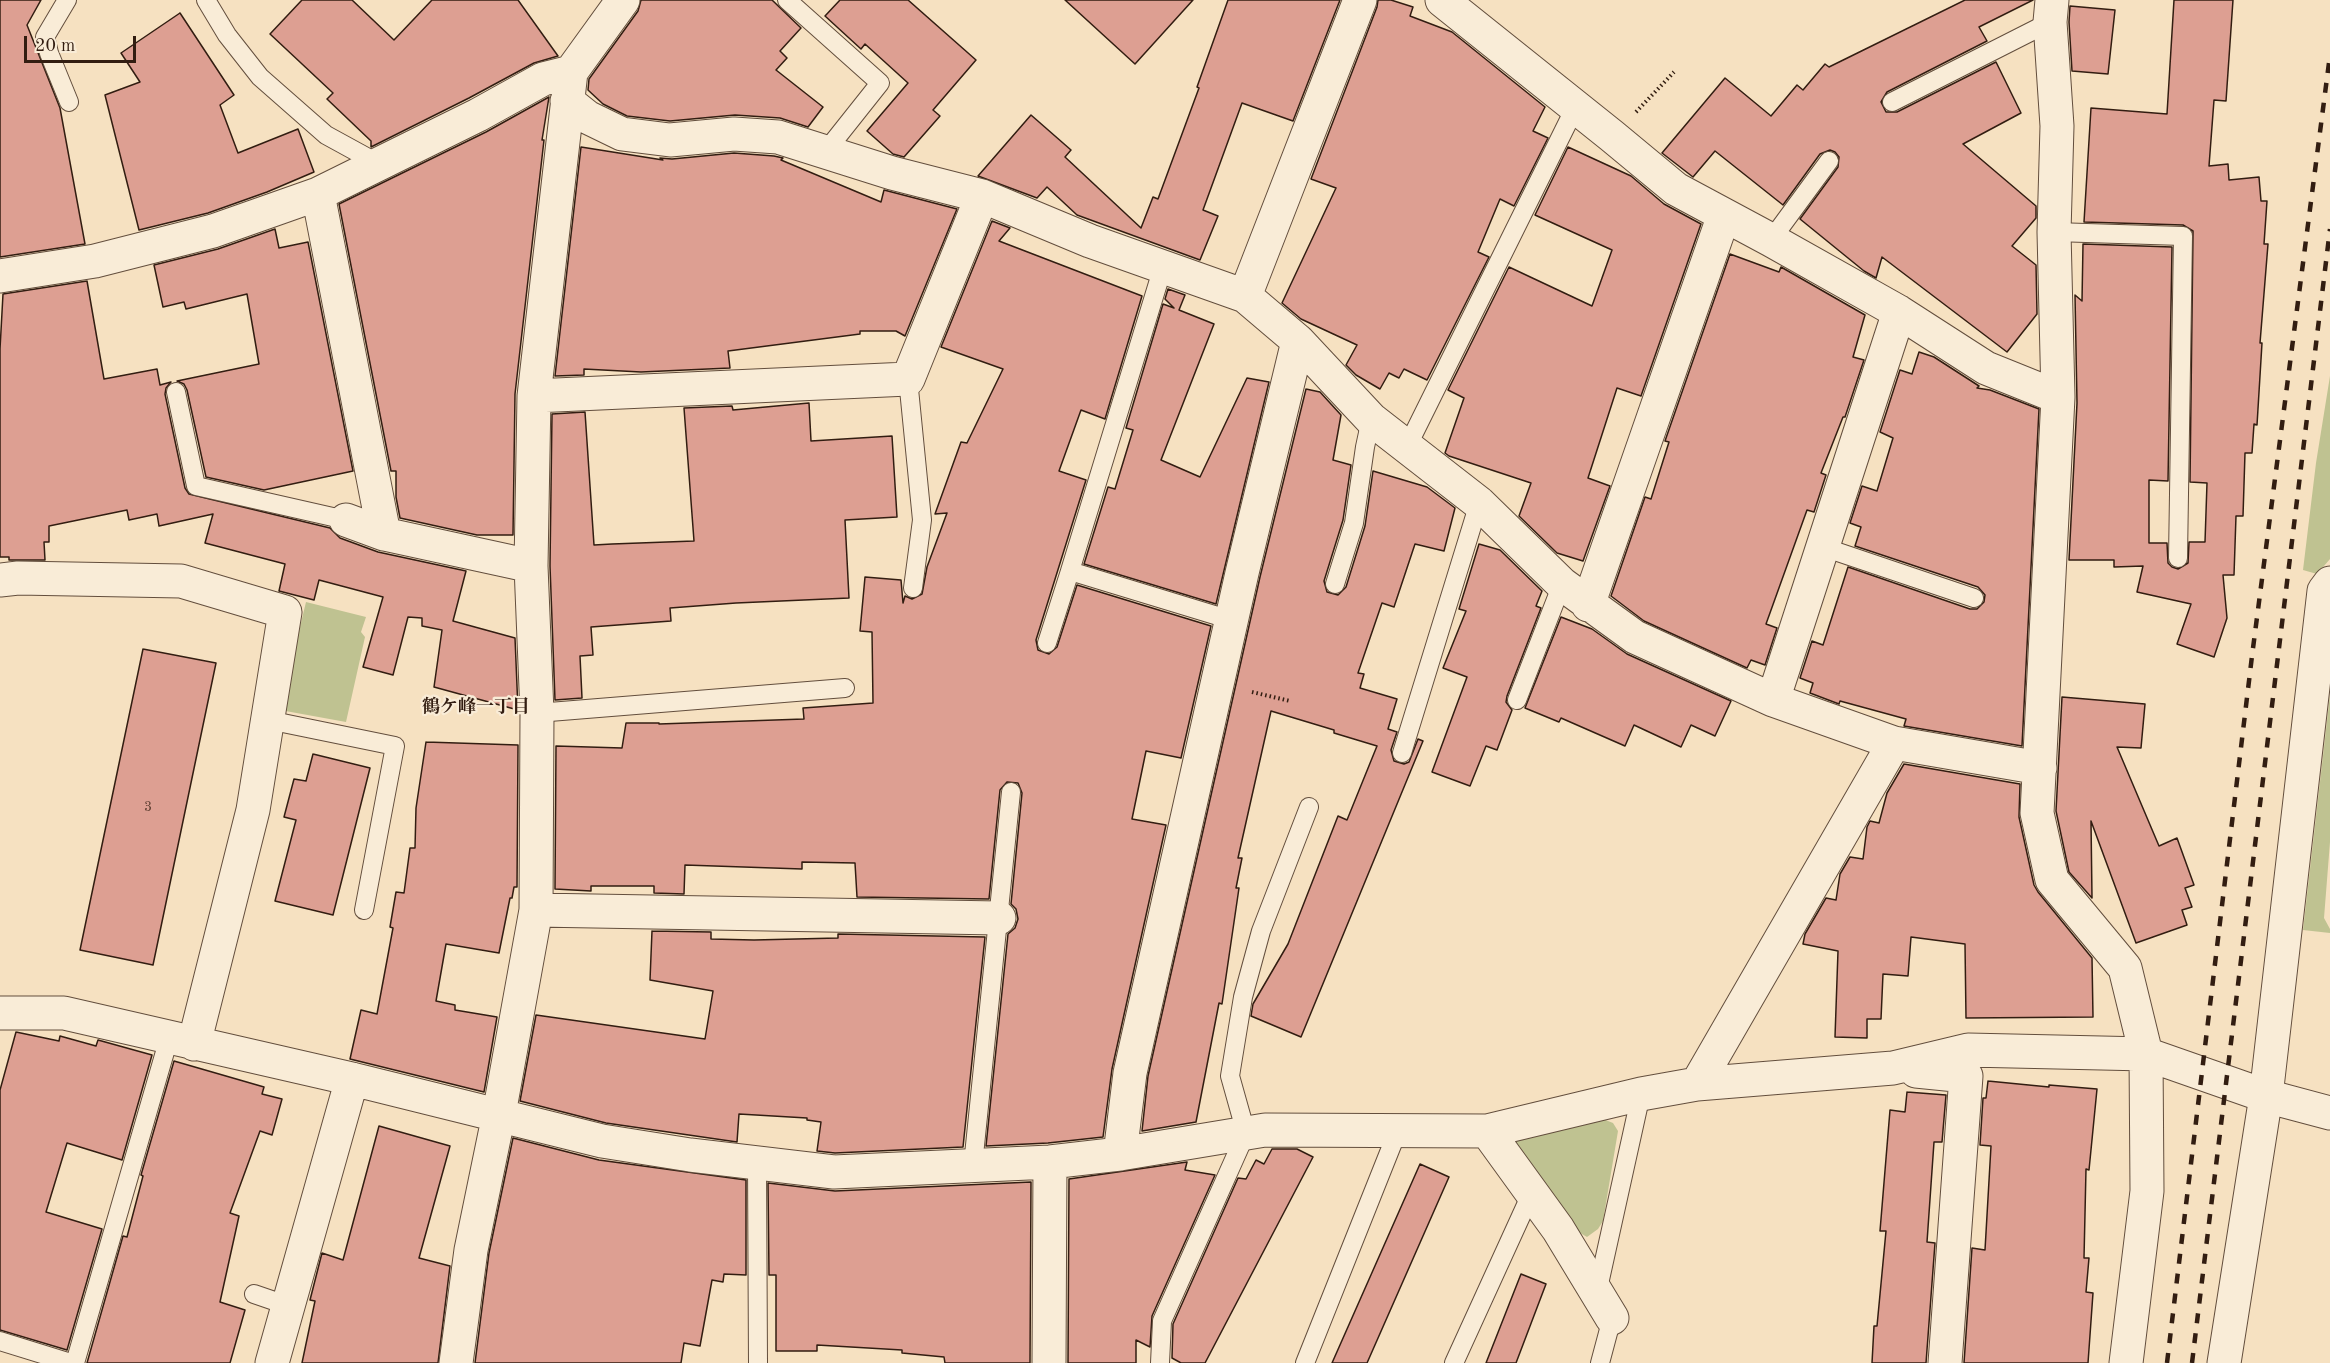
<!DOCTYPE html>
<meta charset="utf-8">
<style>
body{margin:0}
#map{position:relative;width:2330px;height:1363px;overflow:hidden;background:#f6e1c1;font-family:"Old Standard TT",serif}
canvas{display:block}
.scale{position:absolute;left:24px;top:36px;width:112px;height:27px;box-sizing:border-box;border:3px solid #321d11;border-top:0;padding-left:8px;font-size:18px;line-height:21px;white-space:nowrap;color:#321d11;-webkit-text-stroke:4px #f9ecd7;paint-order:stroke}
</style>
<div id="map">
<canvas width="2330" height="1363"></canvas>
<div class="scale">20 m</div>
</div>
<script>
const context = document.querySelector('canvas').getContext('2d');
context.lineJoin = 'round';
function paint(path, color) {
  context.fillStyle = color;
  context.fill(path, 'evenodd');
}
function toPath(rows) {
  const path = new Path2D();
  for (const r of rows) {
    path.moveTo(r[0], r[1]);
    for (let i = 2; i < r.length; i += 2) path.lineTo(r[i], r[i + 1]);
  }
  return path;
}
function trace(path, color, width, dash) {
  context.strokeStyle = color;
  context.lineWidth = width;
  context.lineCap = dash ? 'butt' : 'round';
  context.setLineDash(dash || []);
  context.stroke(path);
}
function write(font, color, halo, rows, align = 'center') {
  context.font = font + ' "Old Standard TT","Noto Serif JP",serif';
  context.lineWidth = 4.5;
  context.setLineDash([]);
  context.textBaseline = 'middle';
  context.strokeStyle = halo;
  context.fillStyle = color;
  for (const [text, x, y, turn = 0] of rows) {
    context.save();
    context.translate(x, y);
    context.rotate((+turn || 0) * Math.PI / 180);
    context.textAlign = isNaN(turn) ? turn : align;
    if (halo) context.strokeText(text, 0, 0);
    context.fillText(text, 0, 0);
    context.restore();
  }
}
paint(toPath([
 [2330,376,2330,559,2317,574,2303,570,2316,463],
 [306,602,366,617,361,632,365,637,346,722,280,710],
 [2330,695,2330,842,2324,918,2330,929,2330,933,2303,930],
 [1603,1119,1613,1123,1618,1131,1603,1221,1598,1229,1587,1237,1575,1230,1513,1145,1519,1138]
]), '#bfc291');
const building = toPath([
 [0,0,41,0,27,25,60,108,85,244,0,257,0,0],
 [302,0,352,0,394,40,432,0,518,0,558,56,534,63,469,98,371,147,371,141,327,99,333,93,270,34,302,0],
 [641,0,772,0,801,28,780,51,787,58,776,70,823,107,808,127,780,118,735,115,670,121,627,116,603,104,588,90,589,79,638,11,641,0],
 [840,0,908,0,976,60,933,110,940,116,904,157,893,154,867,131,908,83,865,44,861,49,825,16,840,0],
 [1065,0,1193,0,1135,64,1065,0],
 [1228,0,1340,0,1293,121,1242,103,1203,210,1218,216,1200,260,1077,215,1047,187,1037,198,978,176,1031,115,1071,150,1065,157,1141,228,1153,197,1158,199,1199,88,1197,87,1228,0],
 [1378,0,1391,0,1413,7,1410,16,1452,32,1545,107,1533,131,1548,138,1514,206,1500,199,1478,252,1489,257,1427,380,1404,369,1399,378,1389,373,1380,389,1356,375,1346,365,1357,345,1301,319,1282,303,1336,188,1311,179,1377,7,1378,0],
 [1965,0,2033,0,1979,27,1987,41,1887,92,1881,102,1886,112,1897,112,1996,62,2021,113,1963,144,2036,206,2036,218,2012,246,2036,265,2037,314,2007,352,1882,257,1876,278,1864,271,1800,219,1838,167,1839,157,1835,152,1830,150,1820,154,1783,205,1715,151,1693,177,1662,153,1725,78,1771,116,1797,85,1803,90,1825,64,1829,67,1965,0],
 [2174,0,2233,0,2226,101,2214,100,2209,166,2228,164,2229,180,2259,177,2261,201,2267,201,2264,244,2268,244,2260,343,2262,343,2257,425,2254,424,2252,453,2245,453,2243,516,2236,516,2234,575,2223,575,2227,618,2214,657,2177,644,2191,604,2137,592,2143,566,2114,567,2114,560,2069,560,2077,403,2075,295,2082,301,2083,244,2172,247,2168,481,2149,480,2149,543,2167,543,2168,563,2172,567,2178,569,2188,563,2189,542,2205,542,2207,483,2190,482,2193,231,2183,225,2084,222,2091,108,2167,114,2174,0],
 [2070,6,2115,10,2108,74,2072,71,2069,22,2070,6],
 [180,13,234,95,220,105,238,153,298,129,314,172,267,192,208,213,139,230,105,95,140,82,121,53,180,13],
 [549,97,542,140,544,140,515,394,513,535,477,535,400,518,396,497,396,471,391,471,339,204,486,132,549,97],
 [581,147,663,160,660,158,672,159,734,153,774,156,783,158,781,160,881,202,884,190,957,209,905,336,896,331,860,331,860,334,728,351,730,368,641,372,584,369,584,375,555,376,581,147],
 [1568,147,1631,176,1664,204,1701,224,1641,396,1617,388,1588,478,1610,486,1583,561,1557,553,1519,516,1531,483,1449,456,1445,453,1464,398,1448,390,1509,267,1592,306,1612,250,1535,215,1568,147],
 [992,221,1010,228,999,241,1142,296,1105,419,1081,410,1059,471,1086,480,1036,640,1038,650,1049,654,1057,647,1077,585,1211,626,1181,758,1146,751,1132,819,1166,825,1112,1069,1103,1137,1048,1143,986,1146,1008,934,1015,928,1018,919,1016,909,1011,904,1022,793,1018,783,1007,782,1000,790,989,899,857,897,855,863,802,862,802,869,685,865,684,894,654,893,654,886,591,886,591,891,555,889,556,746,622,748,626,723,659,723,659,724,804,719,803,708,873,703,872,632,860,631,865,577,901,580,903,603,905,596,912,599,922,594,927,567,947,513,935,514,961,442,967,443,1003,369,941,347,992,221],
 [275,229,279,248,308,242,353,471,264,490,206,477,187,390,184,384,177,381,259,364,247,294,186,309,184,302,163,307,154,265,218,249,275,229],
 [1730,254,1779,272,1781,267,1865,315,1853,357,1864,360,1845,417,1843,417,1821,473,1826,475,1814,512,1807,510,1766,624,1777,628,1765,665,1751,660,1747,668,1644,621,1611,596,1645,497,1651,499,1669,442,1665,441,1730,254],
 [87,281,104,379,157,369,160,385,171,382,166,388,165,394,185,488,189,494,330,528,340,538,378,552,466,571,453,621,515,638,518,710,434,687,442,630,422,626,422,618,408,617,393,675,363,667,383,597,319,580,314,600,279,591,285,564,205,543,213,514,159,526,157,514,129,520,127,510,49,526,49,542,44,542,45,560,9,560,9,557,0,557,0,349,3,294,87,281],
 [1168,289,1185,295,1179,310,1214,324,1161,460,1200,477,1247,378,1269,382,1216,604,1084,564,1108,487,1115,489,1133,430,1126,428,1163,304,1174,308,1165,299,1168,289],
 [1919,352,1934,357,1979,386,1977,388,1990,390,2039,409,2022,746,1904,726,1906,719,1840,701,1839,704,1810,693,1813,683,1800,678,1812,641,1823,645,1848,567,1970,609,1977,609,1984,602,1985,595,1978,587,1855,546,1861,527,1850,523,1862,486,1877,491,1893,438,1880,432,1900,370,1912,374,1919,352],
 [1306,389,1320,392,1341,415,1333,460,1351,465,1343,520,1324,581,1327,592,1338,595,1346,587,1365,526,1373,471,1427,487,1455,508,1444,551,1415,544,1394,607,1382,603,1358,673,1364,674,1360,688,1397,699,1388,729,1397,732,1391,750,1394,761,1404,764,1409,762,1418,739,1423,741,1301,1037,1251,1016,1253,1004,1288,944,1338,816,1347,820,1377,746,1334,733,1334,730,1271,711,1238,858,1242,858,1236,888,1239,888,1222,1004,1219,1003,1196,1122,1142,1131,1148,1076,1260,577,1306,389],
 [809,403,811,441,892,436,897,517,845,520,849,598,736,603,670,608,671,621,591,627,593,655,580,656,582,698,555,700,550,566,552,414,585,412,594,545,612,544,694,541,684,408,732,406,733,410,809,403],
 [1479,544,1500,550,1542,591,1536,606,1541,608,1507,696,1506,702,1512,710,1497,750,1486,746,1470,786,1432,772,1467,677,1443,668,1466,611,1459,609,1479,544],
 [1561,617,1592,629,1627,654,1731,701,1715,736,1691,725,1681,747,1634,725,1625,746,1561,718,1559,722,1525,708,1561,617],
 [143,649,216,663,153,965,80,950,143,649],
 [2062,697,2145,704,2141,748,2117,747,2159,846,2177,838,2194,885,2185,888,2192,907,2182,910,2187,925,2136,943,2091,821,2092,898,2069,872,2056,811,2062,697],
 [426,742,518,745,517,887,514,887,512,898,510,898,499,953,446,944,436,1001,455,1005,455,1010,497,1017,484,1092,350,1059,361,1010,377,1014,393,928,390,927,396,892,404,893,410,848,415,848,416,808,426,742],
 [313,754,370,768,333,915,275,901,296,820,284,817,294,779,306,781,313,754],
 [1904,764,2020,784,2019,817,2034,885,2038,892,2092,958,2093,1017,1966,1018,1965,944,1911,937,1908,976,1883,974,1881,1019,1867,1019,1867,1038,1835,1037,1838,951,1803,944,1805,934,1826,898,1836,900,1840,874,1850,857,1863,859,1867,827,1870,821,1879,823,1887,793,1904,764],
 [652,931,711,932,711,939,754,940,838,938,838,934,985,937,963,1147,835,1153,817,1151,821,1122,807,1120,807,1118,739,1114,737,1142,606,1123,520,1101,536,1015,705,1039,713,991,650,980,652,931],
 [16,1032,59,1041,60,1036,96,1046,98,1040,152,1055,122,1160,67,1143,46,1212,102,1229,67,1350,0,1330,0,1090,16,1032],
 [174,1061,264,1087,262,1094,282,1099,272,1135,260,1131,230,1213,239,1216,220,1302,245,1310,230,1363,87,1363,123,1236,127,1237,143,1176,141,1175,174,1061],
 [1988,1081,2049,1087,2049,1085,2097,1089,2089,1170,2086,1169,2084,1258,2089,1258,2086,1292,2093,1293,2088,1363,1964,1363,1972,1248,1985,1250,1991,1146,1980,1145,1983,1098,1986,1098,1988,1081],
 [1907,1092,1946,1095,1942,1142,1934,1142,1927,1242,1935,1243,1926,1363,1872,1363,1874,1326,1877,1326,1886,1231,1880,1231,1890,1110,1905,1112,1907,1092],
 [379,1126,450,1146,419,1258,450,1266,438,1363,302,1363,315,1301,310,1300,322,1253,343,1260,379,1126],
 [513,1138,599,1160,746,1180,746,1275,724,1274,723,1282,712,1280,700,1346,684,1343,681,1363,475,1363,489,1253,513,1138],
 [1272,1149,1297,1149,1313,1157,1205,1363,1181,1363,1172,1358,1173,1324,1238,1178,1246,1179,1256,1160,1264,1164,1272,1149],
 [1187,1162,1185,1170,1215,1175,1152,1316,1150,1347,1136,1340,1136,1363,1068,1363,1069,1179,1187,1162],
 [1420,1164,1449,1177,1367,1363,1332,1363,1420,1164],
 [1031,1182,1030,1363,945,1363,944,1357,902,1353,902,1350,817,1345,817,1351,776,1351,776,1275,769,1275,768,1183,835,1191,1031,1182],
 [1521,1274,1546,1284,1516,1363,1486,1363,1521,1274]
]);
paint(building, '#dd9f92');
trace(building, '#321d11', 1.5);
const service = toPath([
 [67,0,45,37,49,53,69,102],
 [206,0,227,35,260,77,326,135,379,164],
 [787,0,880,83,826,151],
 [1892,102,2050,22],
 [2054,232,2183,236,2178,558],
 [1771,240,1829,161],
 [1163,267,1070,571,1231,620],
 [908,379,922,520,913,588],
 [176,392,196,486,346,520],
 [1407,447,1570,118],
 [1823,547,1974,598],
 [1335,584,1354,523,1365,447,1371,419],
 [1047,643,1070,571],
 [1517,700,1562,584],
 [537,713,845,688],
 [268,720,395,746,364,910],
 [1402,753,1479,503],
 [757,1163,758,1363],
 [973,1165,1011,792],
 [1597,1293,1641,1094],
 [254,1294,289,1306],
 [0,1341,71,1363],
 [75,1363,169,1038],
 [1160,1363,1162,1321,1246,1133,1230,1076,1243,997,1261,931,1309,807],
 [1305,1363,1398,1130],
 [1454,1363,1532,1192],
 [1600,1363,1612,1318]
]);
const minor = toPath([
 [1442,0,1612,136,1676,189,1771,240,1899,312,1986,368,2058,397],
 [2052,0,2050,22,2057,126,2054,232,2058,397,2037,813,2052,880,2125,968,2146,1054,2147,1191,2126,1363],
 [567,101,587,117,622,134,670,140,734,134,778,137,892,173,982,196,1090,241,1245,296,1298,341,1371,419,1479,503,1562,584,1635,637,1773,700,1894,743,2040,768],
 [318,194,384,534],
 [0,276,95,261,213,231,318,194,478,115,543,79,571,72],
 [1245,296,1360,0],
 [534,396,908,379,982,196],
 [346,520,384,534,531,566],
 [0,580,18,578,181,581,285,612,253,810,194,1044],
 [1588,605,1724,215],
 [1773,700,1899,312],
 [536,910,999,918],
 [0,1013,64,1013,352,1079,602,1141,690,1155,834,1172,1050,1162,1120,1154,1265,1130,1487,1131,1641,1094,1697,1084,1893,1068,1968,1050,2146,1054,2266,1096,2330,1113],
 [1916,1071,1966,1076,1945,1363],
 [1697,1084,1894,743],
 [1487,1131,1558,1229,1612,1318],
 [1120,1154,1130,1073,1242,573,1298,341],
 [272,1363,352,1079],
 [456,1363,471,1250,499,1114,536,910,537,713,531,566,534,396,571,72,623,0],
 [1049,1363,1050,1162],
 [2224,1363,2266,1096,2324,591,2330,583]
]);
trace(service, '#634e3d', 20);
trace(minor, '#634e3d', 35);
trace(toPath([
 [1636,112,1674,72],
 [1252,692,1290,701]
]), '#321d11', 4, [1.5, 3]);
trace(service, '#f9ecd7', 18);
trace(minor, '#f9ecd7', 33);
trace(toPath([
 [2167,1363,2252,656,2330,55],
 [2192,1363,2330,229]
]), '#321d11', 4.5, [10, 10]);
write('14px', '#5d3e31', null, [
 ["3",148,807]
]);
write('bold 18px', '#321d11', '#f9ecd7', [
 ["鶴ケ峰一丁目",476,707]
]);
</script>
